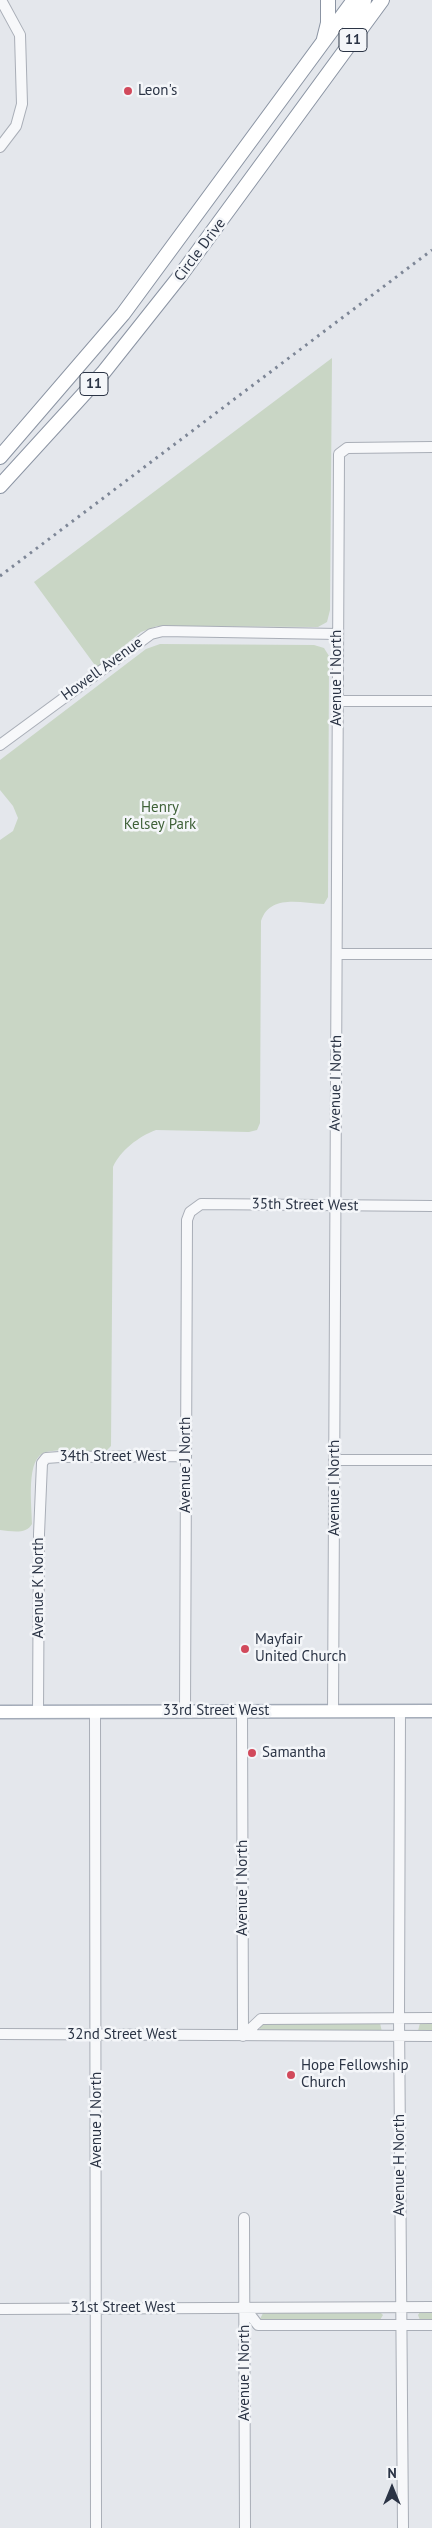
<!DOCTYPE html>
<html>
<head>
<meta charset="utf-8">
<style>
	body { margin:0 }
	#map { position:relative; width:432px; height:2528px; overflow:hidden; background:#e4e7ec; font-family:"PT Sans",sans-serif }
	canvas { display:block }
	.north { position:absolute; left:367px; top:2463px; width:50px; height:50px; -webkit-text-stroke:4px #f4f6f9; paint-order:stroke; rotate:0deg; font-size:14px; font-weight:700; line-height:20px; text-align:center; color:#2b3445 }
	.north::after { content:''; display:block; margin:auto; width:18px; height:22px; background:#2b3445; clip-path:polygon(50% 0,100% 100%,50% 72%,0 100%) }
</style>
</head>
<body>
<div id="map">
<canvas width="432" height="2528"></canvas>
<div class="north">N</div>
</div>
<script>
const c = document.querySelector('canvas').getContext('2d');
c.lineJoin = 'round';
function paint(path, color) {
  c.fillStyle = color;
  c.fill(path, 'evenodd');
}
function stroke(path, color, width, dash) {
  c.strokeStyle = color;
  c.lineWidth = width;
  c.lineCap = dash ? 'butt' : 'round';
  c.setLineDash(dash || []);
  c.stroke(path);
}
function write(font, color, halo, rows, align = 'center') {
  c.font = font + ' "PT Sans",sans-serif';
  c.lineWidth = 5;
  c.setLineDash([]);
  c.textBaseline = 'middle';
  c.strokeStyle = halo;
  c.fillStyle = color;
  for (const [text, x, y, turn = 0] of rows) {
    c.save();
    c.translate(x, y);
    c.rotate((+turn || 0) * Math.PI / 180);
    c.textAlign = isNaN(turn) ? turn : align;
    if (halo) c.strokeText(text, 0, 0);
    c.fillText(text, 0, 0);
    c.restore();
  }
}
paint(new Path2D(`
	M332,358L330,610L327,622L318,627L157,626L141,632L97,668L34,582Z
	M160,644L314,645L324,648L329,656L328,897L324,904C300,903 270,894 261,921L260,1123L257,1130L249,1132L156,1130C139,1136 120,1151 113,1167L111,1446L105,1452C89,1452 61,1448 46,1452C25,1457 32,1506 32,1524C26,1535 11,1531 0,1530V840L13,831L18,818L13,806L0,790V760L146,649Z
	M380,2023L382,2032H260V2024Z
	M420,2023H432V2033L418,2031Z
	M380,2312L383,2315L380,2320L260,2319L263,2313Z
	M420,2312H432V2320H420L418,2315Z`), '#c9d6c5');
const minor = new Path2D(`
	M0,147L16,126L22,104L20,35L1,0
	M337,701H432
	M0,745L151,634L163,631L338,634
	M337,954H432
	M336,1460H432
	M185,1710L187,1220L190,1212L201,1204L432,1206
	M242,1710L243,2036
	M333,1711L339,454L347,448L432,447
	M400,1711L399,2018L403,2528
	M38,1712L39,1534L42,1463L46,1458L60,1457L186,1456
	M95,1712L96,2528
	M0,2034L432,2036
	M243,2036L261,2019L432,2018
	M244,2218L245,2528
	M245,2308L258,2325H432
	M0,2309L432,2307`);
const major = new Path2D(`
	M0,1712L432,1711`);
const highway = new Path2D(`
	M347,34L363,7L364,0
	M324,39L328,23V0
	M0,457L123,314L354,0
	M0,486L103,373L180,276L382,0`);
stroke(minor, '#a9aeb7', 12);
stroke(major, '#a3abb8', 15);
stroke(highway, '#8b94a3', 16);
stroke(minor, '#f7f8fa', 10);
stroke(major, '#fff', 12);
stroke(highway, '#fff', 14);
stroke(new Path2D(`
	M0,576L432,250`), '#7d8696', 3, [2.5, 5]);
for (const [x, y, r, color] of [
	[128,91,5,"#d1495b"],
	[245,1649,5,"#d1495b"],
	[252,1753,5,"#d1495b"],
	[291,2075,5,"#d1495b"]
]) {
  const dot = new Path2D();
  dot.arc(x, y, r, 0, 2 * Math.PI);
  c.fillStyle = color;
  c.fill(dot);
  stroke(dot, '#f4f6f9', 2);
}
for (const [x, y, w] of [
	[353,40,28],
	[94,384,28]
]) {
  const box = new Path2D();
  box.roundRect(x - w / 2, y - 11.5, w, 23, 4);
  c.fillStyle = '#f4f6f9';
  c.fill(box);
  stroke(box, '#2b3445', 1);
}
write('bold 14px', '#2b3445', null, [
	["11",353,40],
	["11",94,384]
]);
write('15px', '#2b3445', '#f4f6f9', [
	["Leon's",138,91],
	["Mayfair",255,1640],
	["United Church",255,1657],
	["Samantha",262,1753],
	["Hope Fellowship",301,2066],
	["Church",301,2083]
], 'left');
write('15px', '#2b3445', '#f4f6f9', [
	["Circle Drive",200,250,-53],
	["Howell Avenue",102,669,-36],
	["Avenue I North",337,678,-90],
	["Avenue I North",336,1083,-89],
	["35th Street West",305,1205,1],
	["34th Street West",113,1457],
	["Avenue J North",186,1465,-90],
	["Avenue I North",335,1488,-90],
	["Avenue K North",39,1588,-90],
	["33rd Street West",216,1711],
	["Avenue I North",243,1888,-90],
	["32nd Street West",122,2035],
	["Avenue J North",97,2120,-90],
	["Avenue H North",400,2165,-90],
	["31st Street West",123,2308],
	["Avenue I North",245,2373,-90]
]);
write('15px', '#3f6138', '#f4f6f9', [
	["Henry",160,808],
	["Kelsey Park",160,825]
]);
</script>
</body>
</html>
